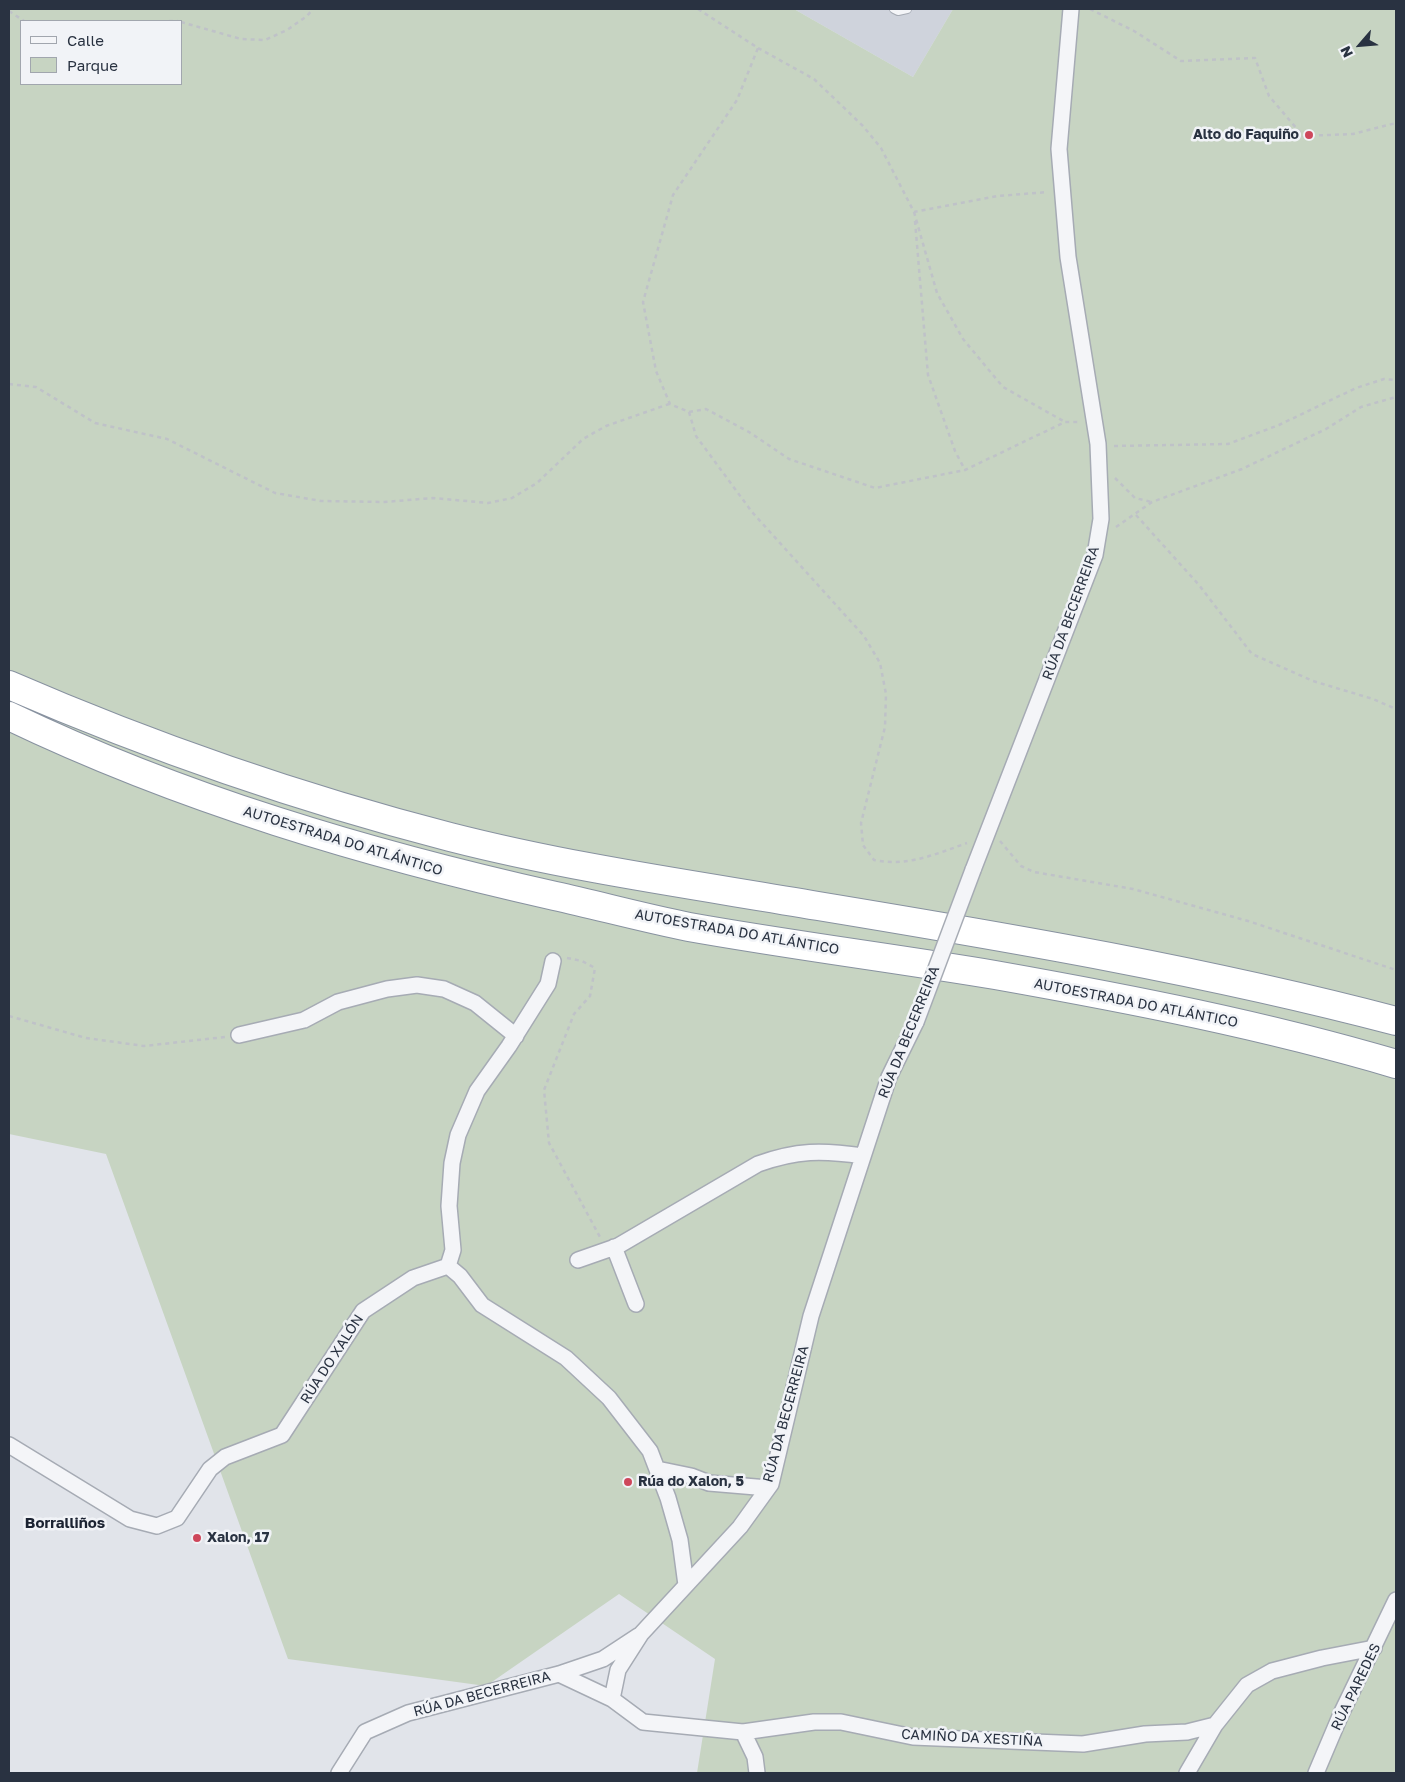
<!DOCTYPE html>
<html>
<head>
<meta charset="utf-8">
<style>
	body { margin:0 }
	#map { position:relative; width:1405px; height:1782px; overflow:hidden; background:#e1e4ea; font-family:"Golos Text",sans-serif }
	canvas { display:block }
	.frame { position:absolute; inset:0; border:10px solid #293241; pointer-events:none }
	.legend { position:absolute; left:20px; top:20px; width:162px; height:65px; box-sizing:border-box; background:#f1f3f7; border:1px solid #a1a6ae; margin:0; padding:6px 9px; list-style:none; font-size:15px; color:#293241 }
	.legend li { display:flex; align-items:center; gap:10px; height:25px }
	.legend b { width:25px; border:1px solid #a1a6ae }
	.north { position:absolute; left:1335px; top:20px; width:50px; height:50px; -webkit-text-stroke:4px #f1f3f7; paint-order:stroke; rotate:243deg; font-size:14px; font-weight:700; line-height:20px; text-align:center; color:#293241 }
	.north::after { content:''; display:block; margin:auto; width:18px; height:22px; background:#293241; clip-path:polygon(50% 0,100% 100%,50% 72%,0 100%) }
</style>
</head>
<body>
<div id="map">
<canvas width="1405" height="1782"></canvas>
<div class="frame"></div>
<ul class="legend">
<li><b style="height:6px;background:#f4f5f8"></b>Calle</li>
<li><b style="height:14px;background:#c7d4c2"></b>Parque</li>
</ul>
<div class="north">N</div>
</div>
<script>
const c = document.querySelector('canvas').getContext('2d');
c.lineJoin = 'round';
function paint(path, color) {
  c.fillStyle = color;
  c.fill(path, 'evenodd');
}
function stroke(path, color, width, dash) {
  c.strokeStyle = color;
  c.lineWidth = width;
  c.lineCap = dash ? 'butt' : 'round';
  c.setLineDash(dash || []);
  c.stroke(path);
}
function write(font, color, halo, rows, align = 'center') {
  c.font = font + ' "Golos Text",sans-serif';
  c.lineWidth = 5;
  c.setLineDash([]);
  c.textBaseline = 'middle';
  c.strokeStyle = halo;
  c.fillStyle = color;
  for (const [text, x, y, turn = 0] of rows) {
    c.save();
    c.translate(x, y);
    c.rotate((+turn || 0) * Math.PI / 180);
    c.textAlign = isNaN(turn) ? turn : align;
    if (halo) c.strokeText(text, 0, 0);
    c.fillText(text, 0, 0);
    c.restore();
  }
}
paint(new Path2D(`
	M794,9H953L913,77Z`), '#cfd3dc');
paint(new Path2D(`
	M9,9H794L913,77L953,9H1396V1773H697L715,1659L619,1594L486,1686L288,1659L106,1154L9,1134ZM21,21H181V84H21Z`), '#c7d4c2');
const lane = new Path2D(`
	M894,9L898,11L907,9`);
const street = new Path2D(`
	M973,870L1095,555L1101,519L1098,444L1068,257L1059,149L1071,9
	M239,1035L304,1020L338,1002L387,989L417,985L444,989L475,1003L516,1036
	M614,1247L636,1304
	M578,1260L618,1246L758,1164C797,1150 822,1150 863,1156
	M448,1266L453,1250L449,1206L452,1163L458,1135L477,1091L509,1046L548,984L553,961
	M9,1445L130,1519L157,1526L177,1518L210,1469L225,1457L282,1435L363,1311L413,1278L448,1266L460,1276L482,1305L566,1358L609,1398L650,1451L668,1498L680,1540L686,1585
	M657,1469L691,1476L709,1483L768,1488
	M559,1674L612,1699L643,1722L743,1732L814,1722H841L913,1737L1083,1744L1145,1734L1187,1732L1215,1725L1247,1685L1272,1671L1322,1658L1374,1648
	M612,1699L618,1670L641,1634L740,1527L771,1484L811,1316L889,1077L916,1022
	M743,1732L755,1757L757,1773
	M339,1773L365,1732L408,1713L559,1674L603,1659L638,1636
	M1187,1773L1215,1725
	M1316,1773L1341,1714L1396,1600`);
const highway = new Path2D(`
	M9,685C152,747 299,798 450,837C571,868 695,885 818,906C1012,938 1206,971 1396,1021
	M9,716C182,799 368,854 555,896C600,906 644,918 689,927C790,945 893,958 995,975C1130,999 1264,1025 1396,1064`);
stroke(lane, '#a6abb4', 10);
stroke(street, '#a6abb4', 18);
stroke(highway, '#8892a0', 30);
stroke(new Path2D(`
	M698,9L758,48L737,100L673,195L643,302L656,371L670,404L689,412L706,409L749,432L789,459L875,488L965,470L1065,422H1080
	M1090,9L1134,31L1181,61L1255,58L1269,96L1303,136L1353,134L1396,123
	M9,11L24,21
	M169,21H178
	M181,22L241,39L265,40L287,30L307,16L313,9
	M758,48L814,79L863,126L881,148L914,212L998,196L1048,192
	M914,212L937,293L963,339L1003,387L1065,422
	M915,221L928,375L955,451L965,470
	M9,384L36,387L95,423L167,439L275,493L321,501L384,502L433,498L488,503L512,498L537,483L583,439L606,426L669,404
	M689,412L696,436L752,512L864,636L880,663L886,694L885,727L861,823L863,845L874,860C907,867 936,854 967,843
	M1114,446L1228,444L1279,425L1356,388L1384,379L1396,380
	M1115,478L1135,498L1152,502
	M1136,515L1199,585L1252,654L1313,681L1373,699L1396,709
	M1116,527L1152,502L1242,469L1326,429L1361,407L1396,397
	M1000,841L1021,866L1034,872L1133,889L1248,921L1396,970
	M567,958L582,961L595,968L590,996L574,1014L544,1090L549,1143L600,1237
	M9,1016L86,1038L144,1046L225,1037`), '#bfc2c8', 2.5, [4, 4]);
stroke(lane, '#f4f5f8', 8);
stroke(street, '#f4f5f8', 15);
stroke(highway, '#fff', 28);
const streetBridge = new Path2D(`
	M916,1022L973,870`);
stroke(streetBridge, '#a6abb4', 18, []);
stroke(streetBridge, '#f4f5f8', 15);
for (const [x, y, r, color] of [
	[1309,135,5,"#ce475b"],
	[628,1482,5,"#ce475b"],
	[197,1538,5,"#ce475b"]
]) {
  const dot = new Path2D();
  dot.arc(x, y, r, 0, 2 * Math.PI);
  c.fillStyle = color;
  c.fill(dot);
  stroke(dot, '#f1f3f7', 2);
}
write('bold 14px', '#293241', '#f1f3f7', [
	["Alto do Faquiño",1299,135,"right"],
	["Rúa do Xalon, 5",638,1482],
	["Xalon, 17",207,1538]
], 'left');
write('14px', '#293241', '#f1f3f7', [
	["RÚA DA BECERREIRA",1071,613,-70],
	["AUTOESTRADA DO ATLÁNTICO",343,841,17],
	["AUTOESTRADA DO ATLÁNTICO",737,932,10],
	["AUTOESTRADA DO ATLÁNTICO",1136,1003,11],
	["RÚA DA BECERREIRA",909,1032,-68],
	["RÚA DO XALÓN",332,1359,-57],
	["RÚA DA BECERREIRA",786,1414,-75],
	["RÚA PAREDES",1356,1687,-64],
	["RÚA DA BECERREIRA",482,1694,-15],
	["CAMIÑO DA XESTIÑA",972,1738,3]
]);
write('bold 15px', '#1c2332', '#f1f3f7', [
	["Borralliños",65,1523]
]);
</script>
</body>
</html>
